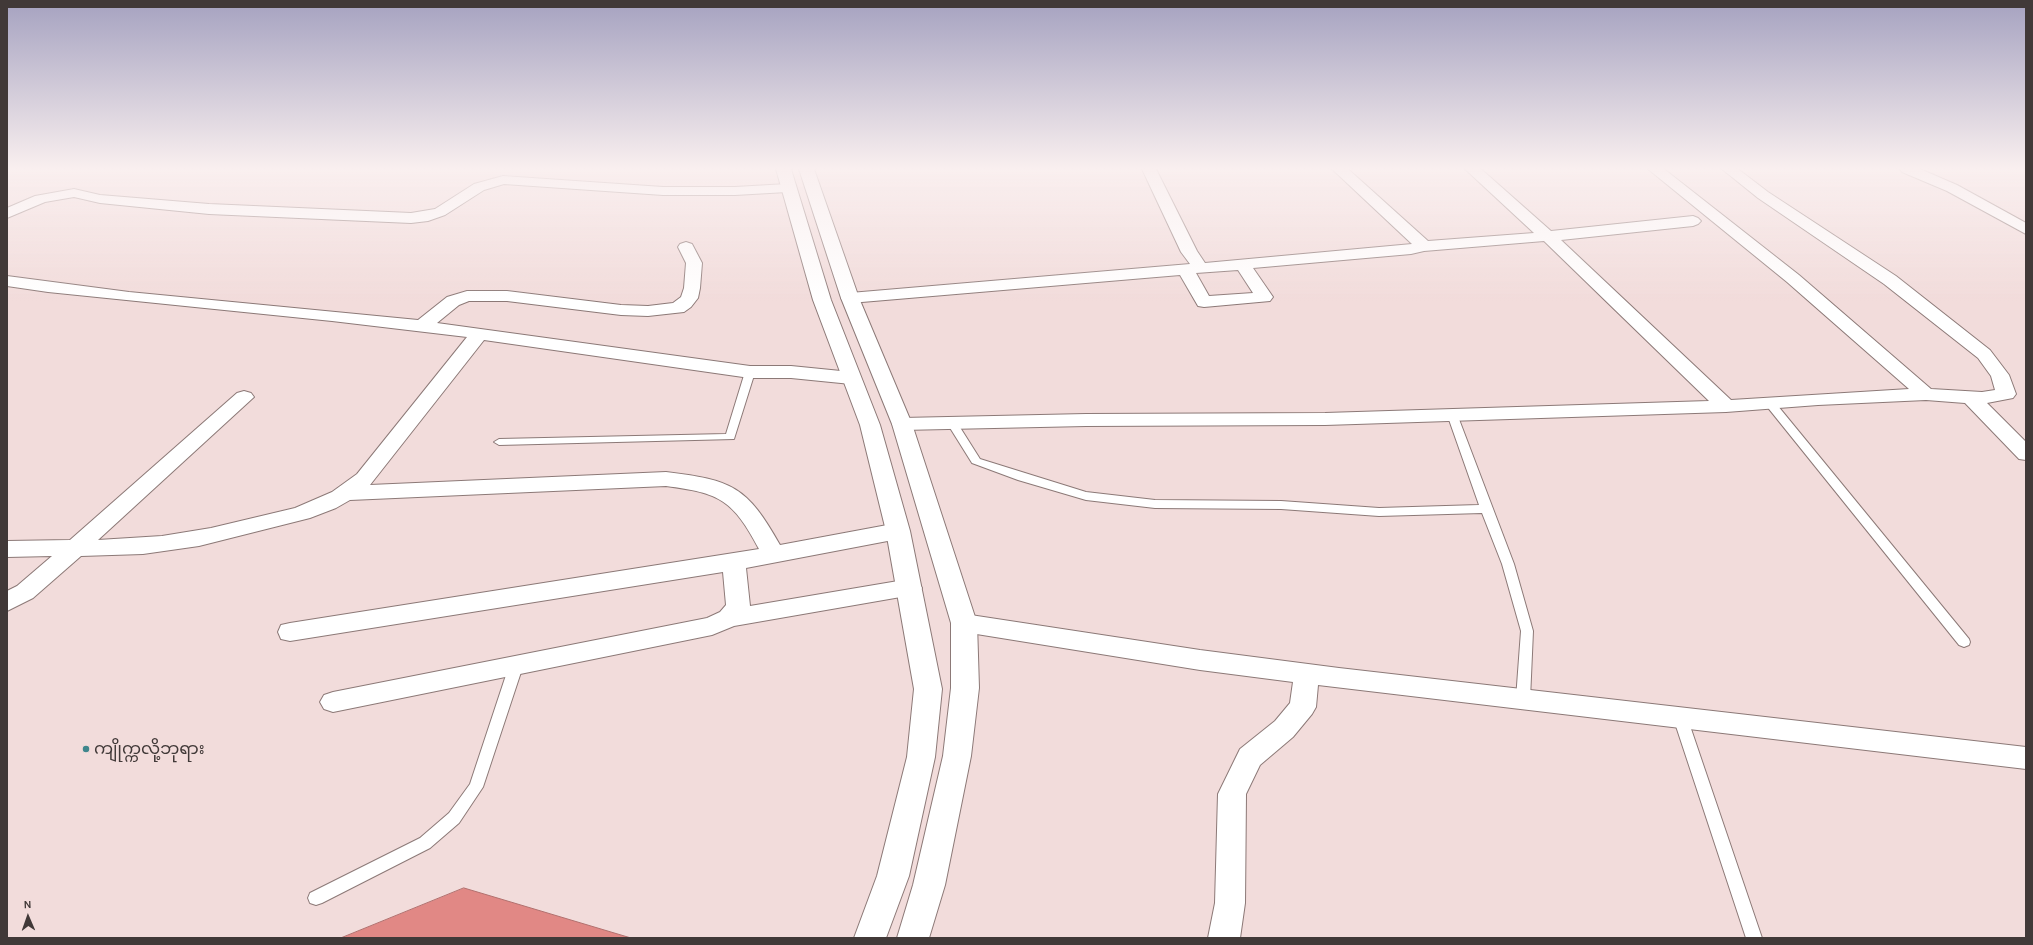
<!DOCTYPE html>
<html>
<head>
<meta charset="utf-8">
<style>
	body { margin:0 }
	#map { position:relative; width:2033px; height:945px; overflow:hidden; background:#f2dcdb; font-family:Karla,sans-serif }
	canvas { display:block }
	.frame { position:absolute; inset:0; border:8px solid #413938; pointer-events:none }
	.north { position:absolute; left:8px; top:897px; width:40px; height:40px; -webkit-text-stroke:3px #f2dcdb; paint-order:stroke; rotate:358deg; font-size:11px; font-weight:700; line-height:16px; text-align:center; color:#413938 }
	.north::after { content:''; display:block; margin:auto; width:14px; height:18px; background:#413938; clip-path:polygon(50% 0,100% 100%,50% 72%,0 100%) }
</style>
</head>
<body>
<div id="map">
<canvas width="2033" height="945"></canvas>
<div class="frame"></div>
<div class="north">N</div>
</div>
<script>
const c = document.querySelector('canvas').getContext('2d');
c.lineJoin = 'round';
function paint(path, color) {
  c.fillStyle = color;
  c.fill(path, 'evenodd');
}
function stroke(path, color, width, dash) {
  c.strokeStyle = color;
  c.lineWidth = width;
  c.lineCap = dash ? 'butt' : 'round';
  c.setLineDash(dash || []);
  c.stroke(path);
}
function write(font, color, halo, rows, align = 'center') {
  c.font = font + ' Karla,"Noto Sans Myanmar",sans-serif';
  c.lineWidth = 4;
  c.setLineDash([]);
  c.textBaseline = 'middle';
  c.strokeStyle = halo;
  c.fillStyle = color;
  for (const [text, x, y, turn = 0] of rows) {
    c.save();
    c.translate(x, y);
    c.rotate((+turn || 0) * Math.PI / 180);
    c.textAlign = isNaN(turn) ? turn : align;
    if (halo) c.strokeText(text, 0, 0);
    c.fillText(text, 0, 0);
    c.restore();
  }
}
const water = new Path2D(`
	M464,888L631,938H341Z`);
paint(water, '#e18885');
stroke(water, '#b1706e', 1);
const lane = new Path2D(`
	M750,369L755,372L734,439L499,445L494,442L499,439L726,434L745,372Z
	M1769,399L1773,400L1969,639L1970,642L1969,645L1964,647L1959,645L1765,404L1764,402L1765,400Z
	M1452,411L1457,414L1514,564L1533,631L1530,699L1528,703L1523,704L1518,703L1516,699L1521,631L1502,564L1482,513L1379,516L1281,509L1155,508L1086,500L1018,480L972,463L947,423L948,421H956L980,459L1086,492L1155,500L1281,501L1379,508L1479,505L1447,414Z
	M516,661L521,662L523,666L483,787L459,823L430,848L322,903L316,905L310,903L308,898L310,893L420,838L449,813L470,784L509,666L511,662Z
	M1680,711L1685,713L1687,717L1762,938H1746L1673,717L1675,713Z`);
const street = new Path2D(`
	M1142,169H1156L1197,251L1205,263L1412,244L1332,169H1348L1428,241L1534,233L1465,169H1481L1551,231L1693,216L1698,218L1701,221L1698,224L1693,226L1561,240L1731,400L1909,389L1787,282L1648,169H1664L1799,275L1931,389L1982,392L1995,390L1991,376L1978,358L1884,284L1758,198L1722,169H1738L1768,192L1896,276L1990,350L2009,375L2016,394L2013,398L1987,403L2026,442V460L2019,459L1965,403L1926,400L1818,405L1726,412L1325,425L1086,426L902,430L895,428L892,424L895,420L902,418L1086,414L1325,413L1709,401L1544,241L1424,251L1411,254L1253,268L1273,297L1270,301L1204,307L1198,306L1180,275L850,303L844,302L841,298L844,294L850,293L1190,264L1181,252ZM1238,270L1253,293L1209,296L1196,273Z
	M1900,169H1920L1957,185L2026,223V234L1947,191L1902,172Z
	M503,176L663,187H735L787,184L792,185L794,188L792,191L787,192L735,195H663L504,184L484,190L445,215L428,221L411,223L209,214L100,203L74,197L45,202L7,218V208L35,196L74,189L100,195L209,204L411,213L435,209L474,184Z
	M686,242L692,244L702,263L700,288L698,298L691,307L684,312L648,316L621,315L507,301H469L459,305L437,323L750,366H791L851,372L858,374L860,378L858,382L851,384L791,378H750L484,340L370,485L666,472C732,480 747,486 780,545L898,523L906,526L909,531L906,536L898,539L746,568L750,606L910,579L918,582L922,588L918,594L734,626L712,635L333,712L324,709L320,702L324,695L333,692L707,618L720,612L726,605L723,572L290,641L281,639L278,632L281,625L290,623L759,549C733,500 720,493 666,486L350,500L336,508L310,518L199,546L143,554L81,556L33,598L7,611V591L17,586L52,556L7,557V541L70,540L237,393L244,391L251,393L254,397L98,540L162,536L211,528L295,508L332,492L357,474L467,337L332,321L48,292L7,286V276L129,292L418,320L447,297L467,291H507L621,305L648,306L673,303L681,297L684,288L686,263L678,247L680,244Z
	M964,614L1200,650L1339,668L2026,747V769L1318,685L1316,707L1312,714L1293,737L1260,765L1246,794L1245,903L1240,938H1208L1215,903L1218,794L1240,749L1275,721L1290,703L1293,682L1200,670L964,632L955,629L952,623L955,617Z`);
const highway = new Path2D(`
	M776,169H791L831,300L880,425L910,531L942,689L935,757L909,876L886,938H854L877,876L907,757L914,689L886,531L860,425L813,300Z
	M799,169H814L859,298L912,424L977,623L979,688L971,756L945,885L929,938H897L913,885L943,756L951,688V623L892,424L841,298Z`);
stroke(lane, '#8c7977', 2);
stroke(street, '#8c7977', 2);
stroke(highway, '#8c7977', 2);
paint(lane, '#fff');
paint(street, '#fff');
paint(highway, '#fff');
const sky = c.createLinearGradient(0, 0, 0, 301);
sky.addColorStop(0, '#a5a2c0');
sky.addColorStop(0.56, '#f9efef');
sky.addColorStop(1, '#f9efef00');
c.fillStyle = sky;
c.fillRect(0, 0, 2033, 301);
for (const [x, y, r, color] of [
	[86,749,4,"#3f868c"]
]) {
  const dot = new Path2D();
  dot.arc(x, y, r, 0, 2 * Math.PI);
  c.fillStyle = color;
  c.fill(dot);
  stroke(dot, '#f2dcdb', 1.5);
}
write('17px', '#413938', '#f2dcdb', [
	["ကျိုက္ကလို့ဘုရား",94,749]
], 'left');
</script>
</body>
</html>
